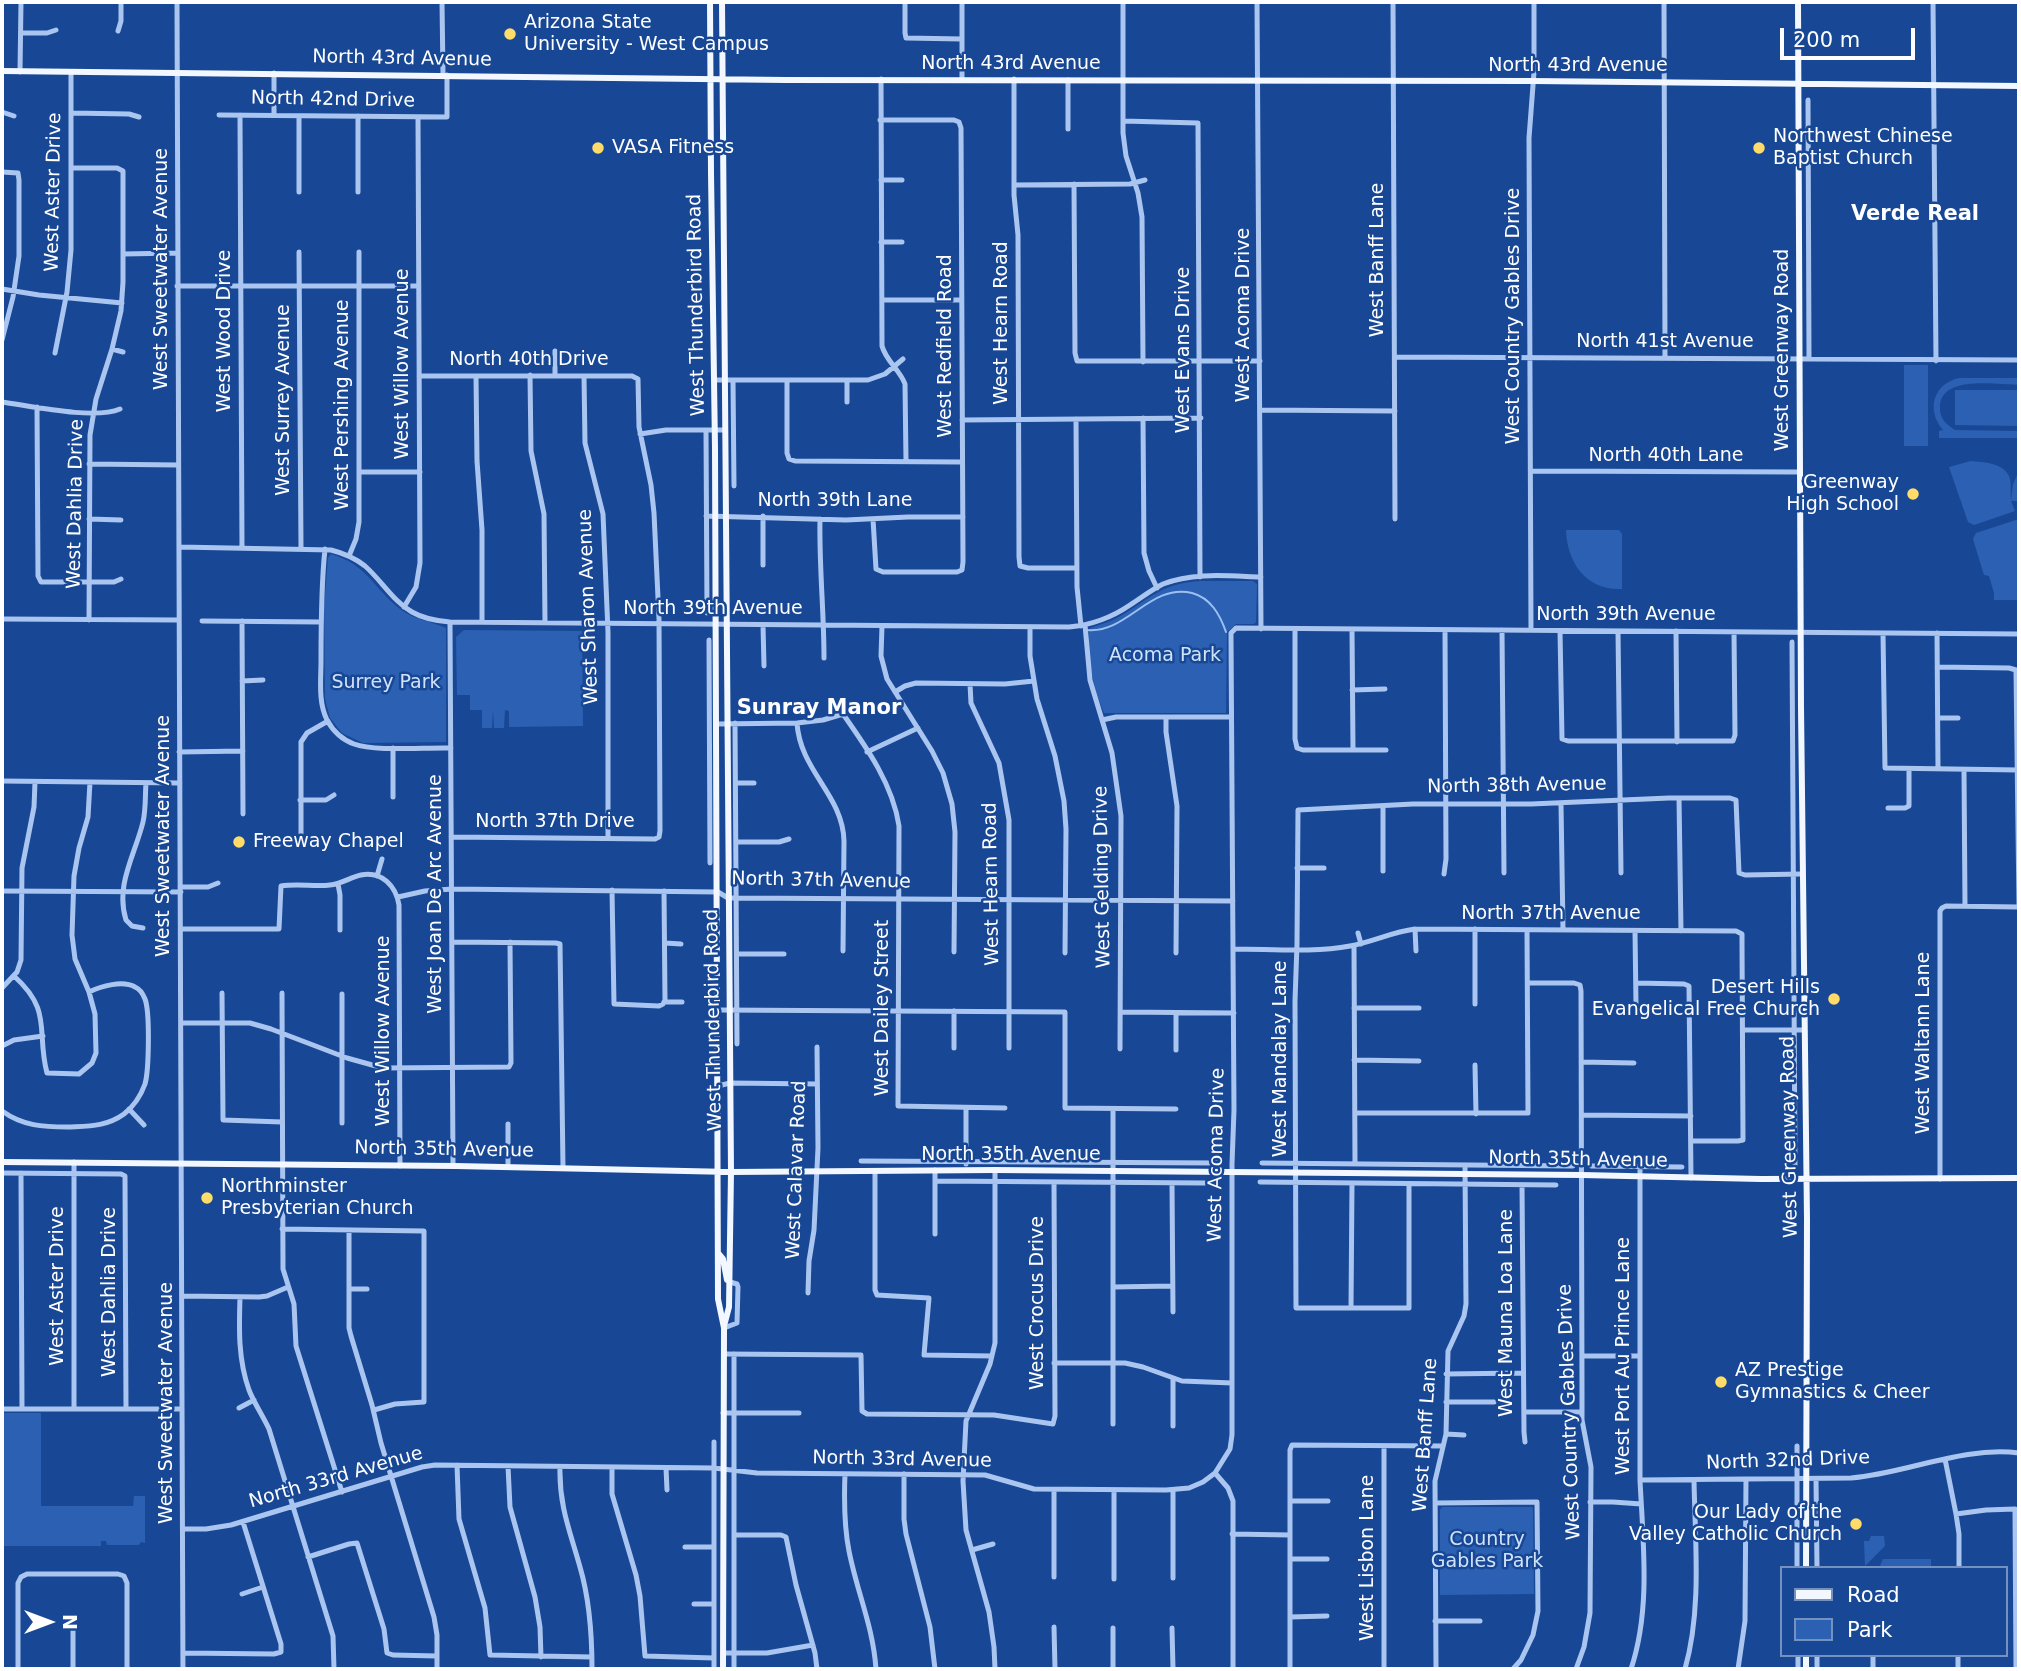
<!DOCTYPE html>
<html>
<head>
<meta charset="utf-8">
<style>
	body { margin:0 }
	#map { position:relative; width:2021px; height:1671px; overflow:hidden; background:#184895; font-family:"DejaVu Sans",sans-serif }
	canvas { display:block }
	.frame { position:absolute; inset:0; border:4px solid #fff; pointer-events:none }
	.legend { position:absolute; left:1780px; top:1566px; width:228px; height:91px; box-sizing:border-box; background:#184895; border:2px solid #7491bf; margin:0; padding:9px 12px; list-style:none; font-size:21px; color:#fff }
	.legend li { display:flex; align-items:center; gap:14px; height:35px }
	.legend b { width:35px; border:2px solid #7491bf }
	.north { position:absolute; left:14px; top:1587px; width:70px; height:70px; -webkit-text-stroke:5px #184895; paint-order:stroke; rotate:90deg; font-size:19px; font-weight:700; line-height:28px; text-align:center; color:#fff }
	.north::after { content:''; display:block; margin:auto; width:24px; height:32px; background:#fff; clip-path:polygon(50% 0,100% 100%,50% 72%,0 100%) }
	.scale { position:absolute; left:1780px; top:28px; width:135px; height:32px; box-sizing:border-box; border:4px solid #fff; border-top:0; padding-left:9px; font-size:21px; line-height:24px; white-space:nowrap; color:#fff; -webkit-text-stroke:5px #184895; paint-order:stroke }
</style>
</head>
<body>
<div id="map">
<canvas width="2021" height="1671"></canvas>
<div class="frame"></div>
<ul class="legend">
<li><b style="height:9px;background:#f3f7ff"></b>Road</li>
<li><b style="height:19px;background:#2c60b3"></b>Park</li>
</ul>
<div class="north">N</div>
<div class="scale">200 m</div>
</div>
<script>
const c = document.querySelector('canvas').getContext('2d');
c.lineJoin = 'round';
function paint(path, color) {
  c.fillStyle = color;
  c.fill(path, 'evenodd');
}
function stroke(path, color, width, dash) {
  c.strokeStyle = color;
  c.lineWidth = width;
  c.lineCap = dash ? 'butt' : 'round';
  c.setLineDash(dash || []);
  c.stroke(path);
}
function write(font, color, halo, rows, align = 'center') {
  c.font = font + ' "DejaVu Sans",sans-serif';
  c.lineWidth = 5;
  c.setLineDash([]);
  c.textBaseline = 'middle';
  c.strokeStyle = halo;
  c.fillStyle = color;
  for (const [text, x, y, turn = 0] of rows) {
    c.save();
    c.translate(x, y);
    c.rotate((+turn || 0) * Math.PI / 180);
    c.textAlign = isNaN(turn) ? turn : align;
    if (halo) c.strokeText(text, 0, 0);
    c.fillText(text, 0, 0);
    c.restore();
  }
}
paint(new Path2D(`
	M1904,365H1928V446H1904Z
	M1959,378H2019V385C1998,385 1938,374 1940,409C1940,419 1947,425 1955,430L2019,431V438H1939V431L1943,430C1926,410 1933,384 1959,378Z
	M1955,390H2019V426L1955,425Z
	M1971,461C1983,462 2003,463 2009,476C2012,482 2010,493 2011,500L2013,484L2019,471V501H2011L2015,511L1974,525L1968,522L1949,467Z
	M2019,519V600H1994V593L1989,576L1984,575L1973,539L1976,533Z
	M1566,530H1619L1622,534V589C1586,591 1567,562 1566,530Z
	M331,554C368,565 373,588 400,609C415,620 431,621 446,628V742L363,743L342,733L330,718L325,699L324,606L328,558Z
	M1200,581H1253L1257,584L1256,622L1254,624H1236L1227,632L1226,713H1104C1093,688 1087,657 1089,629C1097,625 1107,623 1115,619C1149,601 1157,584 1200,581Z
	M464,630L582,631L583,726L509,727V711L505,710L504,728H494L493,710L492,728H482V710H470V695H457L456,637Z
	M2,1413H41V1506H133L134,1496H145V1543L141,1542L139,1545H107L106,1541H101V1546H2Z
	M1442,1507H1532L1533,1510L1534,1594L1440,1595V1510Z
	M1871,1536H1884L1885,1546L1865,1566L1864,1541H1869Z
	M1883,1559H1931V1568H1879Z`), '#2c60b3');
stroke(new Path2D(`
	M1087,630C1127,634 1150,583 1192,593C1211,598 1220,615 1226,632`), '#9dc0f3', 2);
stroke(new Path2D(`
	M177,2L183,1669
	M442,2L443,75
	M905,2V33L906,38L962,39
	M962,2V80
	M1123,2V133L1126,156L1138,193L1142,217L1143,362
	M1257,2L1261,629
	M1393,2L1395,519
	M1664,2L1665,358
	M1933,2L1936,361
	M118,31L121,21V2
	M21,33H47L56,30
	M20,72L21,2
	M881,79L882,346C886,361 900,370 905,384L906,461
	M1014,79V195L1018,235L1019,557L1020,566L1028,568H1076
	M1808,100L1809,359
	M2,112L14,116
	M71,113L129,114L139,117
	M219,115L447,117V75
	M240,115L242,548
	M274,115V73
	M299,116V192
	M1123,121L1198,123L1200,577
	M1068,129V80
	M71,168H117L123,171V282L121,311L112,349L96,399L90,435L89,620
	M2,172L18,173L19,180V256L13,297L2,340
	M881,180H902
	M1074,184L1075,353L1077,361H1260
	M1014,185L1130,184L1145,180
	M358,192V116
	M881,242H902
	M299,252L301,548
	M123,254L177,253
	M177,286H418
	M2,289L39,295L122,303
	M882,300H961
	M112,349L123,352
	M555,351V376
	M55,353L67,292L71,250V72
	M1395,357L2019,360
	M530,375L531,451L544,514L545,623
	M419,376H632L638,379L639,427L651,485L654,513L659,619L660,831L659,837L655,839L451,837
	M476,376L477,461L482,530V622
	M584,376L585,443L603,514L608,632V838
	M715,380H868L885,374L903,359
	M733,380L734,486
	M787,380V453L789,459L795,461L962,462
	M2,402C31,406 94,420 120,409
	M847,402V381
	M37,407L38,576L41,582H114L121,579
	M1260,410L1395,411
	M1143,418L1144,553L1149,571L1157,588
	M1076,419L1077,587L1081,626
	M962,420L1201,418
	M706,430L707,613
	M640,434L666,430H725
	M89,464L178,465
	M1531,471L1800,472
	M360,472H420
	M706,516L846,520L908,517H963
	M89,519L121,520
	M820,519C819,566 824,611 824,658
	M873,519L876,569L883,572H957L962,570L963,562L961,128L959,122L954,120H880
	M179,547L331,550C343,553 355,558 365,566C382,581 393,601 412,612C424,619 437,621 450,622L1069,627C1092,625 1111,618 1130,605C1141,598 1151,590 1163,584C1193,572 1229,576 1261,577
	M325,549C321,586 321,623 321,661C321,680 318,702 327,720C333,731 343,740 354,744C375,752 426,747 451,748
	M349,556L356,539L359,522V252
	M763,565V516
	M404,607L416,587L420,563L418,117
	M2,619L179,620
	M202,621L321,622
	M242,621L243,814
	M450,622L453,1166
	M763,625L764,666
	M1085,625L1090,680L1112,753L1121,816L1120,1049
	M882,626L881,656L887,679L932,751L943,773L952,804L955,832L954,952
	M1030,627V656L1037,699L1055,756L1064,801L1066,829L1065,953
	M1295,629V739L1297,748L1303,750H1386
	M1352,629L1353,750
	M1502,630L1504,873
	M1531,630L1529,138L1534,72V2
	M1560,631L1562,739L1568,741H1733L1735,735L1734,632
	M1618,631L1621,873
	M1676,631L1677,742
	M1883,633L1885,768L2019,770
	M1937,633L1938,769
	M709,640L710,863
	M1792,642L1795,1165
	M1937,667L2009,668L2016,670L2019,907
	M242,681L263,680
	M970,684L971,703L999,763L1009,820V1048
	M1352,690L1385,689
	M895,692L905,686L916,683L1005,684L1034,681
	M1166,717V732L1177,806L1176,953
	M1938,718H1958
	M1102,720L1116,717H1231
	M735,723L737,1044
	M797,723C800,771 843,795 844,841L843,951
	M717,724L797,723L823,720L843,714C867,748 893,785 899,826L898,1106L1005,1108
	M393,748V797
	M179,752L243,751
	M867,752L918,728
	M1964,770L1965,906
	M2,781L180,783
	M736,783H754
	M1679,798L1681,931
	M300,800H326L334,795
	M1561,804L1563,930
	M1383,807V871
	M1888,808H1905L1909,806V769
	M736,842H779L789,839
	M304,843L301,834V742L307,733L328,721
	M1297,868H1324
	M1444,874L1446,859L1445,630
	M377,876L382,859
	M338,884L340,895V930
	M180,887H208L218,883
	M612,890L614,1004L659,1006L663,1004L665,1000L664,891
	M2,891L181,892
	M398,897L425,891L452,889L718,892L728,898H737L1233,901
	M143,928L132,926L126,920C115,885 135,855 143,822C146,809 145,796 146,783
	M181,929H279L281,886C298,883 314,887 330,885C341,884 351,877 361,875C382,871 396,886 399,905L400,1166
	M1415,929L1416,951
	M1475,929V1004
	M1635,931L1636,1005
	M1358,933L1361,944
	M452,942L556,943L560,944L563,1168
	M665,943L681,944
	M1354,946L1355,1164
	M1233,949C1271,949 1314,953 1350,946C1372,942 1392,932 1415,929L1736,931L1742,934V943L1743,1140L1738,1141H1691
	M737,954H784
	M14,976C53,1011 36,1031 47,1073L79,1074L92,1063L96,1053L95,1014L89,992L75,959L72,935L74,876L79,848L88,817L90,782
	M1528,983H1574L1580,985L1581,991L1582,1390V1420L1591,1467L1590,1613L1584,1647L1576,1669
	M1636,983L1684,984L1689,986L1691,1178
	M2,988L17,972L21,960L22,868L34,807L35,782
	M222,993L223,1120L282,1122
	M282,993L283,1269L294,1304L296,1346L342,1492
	M342,994V1123
	M664,1002H682
	M1354,1008H1419
	M718,1010L1065,1012V1108L1176,1109
	M1121,1012L1234,1013
	M181,1023H250L271,1029L347,1058L383,1068L509,1067L511,1063L510,942
	M1743,1030H1804
	M2,1046L14,1040L43,1036
	M954,1048V1011
	M1176,1050V1013
	M1354,1060L1419,1061
	M1581,1062L1634,1063
	M1475,1065L1476,1114
	M718,1086L730,1083L817,1084
	M129,1109L144,1125
	M2,1111C23,1126 43,1127 68,1127C88,1126 106,1127 124,1114C133,1107 141,1095 145,1084C149,1070 150,1012 145,999C143,994 140,989 135,987C123,980 101,986 89,992
	M1355,1113H1528L1527,930
	M1582,1115L1691,1116
	M508,1124V1167
	M861,1161L1217,1163
	M1262,1163L1573,1166
	M966,1164V1108
	M1591,1166L1682,1167
	M935,1170V1234
	M875,1171V1290L877,1295L929,1298L924,1355L992,1356
	M2,1173L121,1174L125,1176L126,1409
	M21,1173L22,1409
	M1940,1179V911L1942,908L1946,906L2019,907
	M935,1181L1205,1183
	M1260,1182L1556,1185
	M1172,1183L1173,1312
	M1409,1184V1308H1296L1295,1001L1297,944L1298,810L1413,804H1531L1669,798H1730L1736,800L1739,873L1745,875L1802,874
	M1522,1185L1524,1432L1525,1442
	M282,1229L424,1231V1402L395,1404L374,1410
	M349,1230V1328L351,1336L372,1405L381,1443L434,1617L437,1635V1669
	M1113,1287L1172,1286
	M349,1289H367
	M808,1293L809,1261L814,1230L818,1148L817,1047
	M182,1296L259,1297L267,1296L288,1287
	M240,1297C239,1329 238,1359 249,1390C254,1403 263,1416 269,1429L333,1636L334,1669
	M1351,1308L1352,1183
	M724,1328L737,1323L738,1287L737,1284L730,1282
	M724,1354L861,1355L862,1411L867,1414L994,1415L1053,1424L1055,1416L1054,1182
	M1582,1356H1639
	M1054,1363H1125L1143,1367L1182,1381L1232,1383
	M1446,1374L1523,1373
	M1173,1379V1426
	M1446,1402H1494
	M239,1408L254,1400
	M2,1409H182
	M74,1409V1162
	M1524,1412H1582
	M723,1413H799
	M1113,1424V1109
	M1446,1434L1464,1435
	M714,1442V1669
	M1384,1446V1669
	M1945,1459L1956,1514L1959,1534V1568
	M457,1465L459,1519L485,1608L490,1655L592,1657
	M508,1466L510,1507L535,1597L540,1627L541,1657
	M560,1467C559,1506 570,1531 580,1567C590,1601 592,1634 592,1669
	M612,1467V1494L636,1575L640,1596L645,1656L714,1658
	M666,1468L667,1490
	M845,1474C844,1499 844,1526 849,1551C857,1592 873,1626 876,1669
	M904,1474V1519L906,1534L930,1627L935,1669
	M1816,1479L1817,1568
	M1640,1480L1851,1478C1908,1473 1962,1446 2019,1453
	M1054,1490V1577
	M1114,1490V1579
	M1173,1490V1578
	M1290,1501H1328
	M1590,1502H1613L1641,1504
	M1435,1503L1537,1502L1538,1611L1533,1635L1521,1660L1513,1669
	M1956,1514L1986,1510L2015,1509L2016,1669
	M183,1529H206L231,1525L422,1467L435,1465L714,1468L757,1473L985,1475L1034,1489L1166,1490L1189,1488L1203,1482L1215,1473
	M1232,1534L1290,1535
	M734,1535H781L786,1537L796,1585L815,1653L817,1669
	M685,1547H714
	M972,1550L993,1544
	M308,1557L349,1544L357,1543L384,1629L387,1653L393,1655L437,1656
	M1290,1559H1327
	M1797,1568V1446
	M242,1594L263,1587
	M694,1604H714
	M1290,1617L1327,1616
	M1435,1621H1480
	M1054,1627L1055,1669
	M1113,1628V1669
	M1172,1628L1173,1669
	M183,1653L274,1654L281,1652V1644L243,1522
	M723,1653H767L813,1645
	M1798,1655V1669
	M1817,1655V1669
	M1873,1655V1669
	M1958,1655V1669
	M18,1669V1583L21,1577L27,1574H118L124,1576L127,1583V1669
	M73,1669V1629
	M734,1669V1354
	M995,1669L994,1647L989,1612L966,1530L963,1481L966,1421L990,1364L995,1343V1170
	M1233,1669V1501L1228,1488L1215,1473L1230,1449L1232,1435V1164L1234,1110L1231,637V633L1236,628L2019,634
	M1290,1669V1450L1292,1445L1443,1446
	M1436,1669L1435,1481L1446,1434L1448,1351L1464,1316L1466,1304L1465,1165
	M1631,1669C1651,1609 1643,1543 1640,1480V1167
	M1685,1669C1702,1609 1695,1542 1694,1480
	M1738,1669L1745,1621L1746,1479`), '#aac6f0', 5);
stroke(new Path2D(`
	M710,2L711,173L715,448L718,1299L724,1328L723,1669
	M722,2L731,1172L729,1307L724,1326
	M1798,2L1801,707L1807,1219L1806,1568
	M2,71L786,80L1533,81L2019,86
	M2,1162L456,1166L731,1172L995,1170L1582,1175L1761,1179L2019,1178
	M718,1253L723,1259L727,1280
	M1806,1669V1655`), '#f3f7ff', 6);
for (const [x, y, r, color] of [
	[510,34,7,"#ffdc69"],
	[598,148,7,"#ffdc69"],
	[1759,148,7,"#ffdc69"],
	[1913,494,7,"#ffdc69"],
	[239,842,7,"#ffdc69"],
	[1834,999,7,"#ffdc69"],
	[207,1198,7,"#ffdc69"],
	[1721,1382,7,"#ffdc69"],
	[1856,1524,7,"#ffdc69"]
]) {
  const dot = new Path2D();
  dot.arc(x, y, r, 0, 2 * Math.PI);
  c.fillStyle = color;
  c.fill(dot);
  stroke(dot, '#184895', 2.5);
}
write('19px', '#fff', '#184895', [
	["Arizona State",524,23],
	["University - West Campus",524,45],
	["Northwest Chinese",1773,137],
	["Baptist Church",1773,159],
	["VASA Fitness",612,148],
	["Greenway",1899,483,"right"],
	["High School",1899,505,"right"],
	["Freeway Chapel",253,842],
	["Desert Hills",1820,988,"right"],
	["Evangelical Free Church",1820,1010,"right"],
	["Northminster",221,1187],
	["Presbyterian Church",221,1209],
	["AZ Prestige",1735,1371],
	["Gymnastics & Cheer",1735,1393],
	["Our Lady of the",1842,1513,"right"],
	["Valley Catholic Church",1842,1535,"right"]
], 'left');
write('19px', '#fff', '#184895', [
	["North 43rd Avenue",402,59,1],
	["North 43rd Avenue",1011,64],
	["North 43rd Avenue",1578,66],
	["North 42nd Drive",333,100,1],
	["West Aster Drive",54,192,-89],
	["West Banff Lane",1378,260,-90],
	["West Sweetwater Avenue",162,269,-90],
	["West Thunderbird Road",697,305,-91],
	["West Acoma Drive",1244,315,-90],
	["West Country Gables Drive",1514,316,-90],
	["West Hearn Road",1002,323,-90],
	["West Wood Drive",225,331,-90],
	["North 41st Avenue",1665,342],
	["West Redfield Road",946,346,-90],
	["West Evans Drive",1184,350,-90],
	["West Greenway Road",1783,350,-90],
	["North 40th Drive",529,360],
	["West Willow Avenue",403,364,-90],
	["West Surrey Avenue",284,400,-90],
	["West Pershing Avenue",343,405,-90],
	["North 40th Lane",1666,456],
	["North 39th Lane",835,501],
	["West Dahlia Drive",76,504,-89],
	["West Sharon Avenue",589,607,-92],
	["North 39th Avenue",713,609],
	["North 39th Avenue",1626,615],
	["North 38th Avenue",1517,786,-1],
	["North 37th Drive",555,822],
	["West Sweetwater Avenue",164,836,-90],
	["West Gelding Drive",1103,877,-91],
	["North 37th Avenue",821,881,1],
	["West Hearn Road",992,884,-91],
	["West Joan De Arc Avenue",436,894,-90],
	["North 37th Avenue",1551,914],
	["West Dailey Street",883,1008,-90],
	["West Thunderbird Road",714,1020,-91],
	["West Willow Avenue",384,1031,-90],
	["West Waltann Lane",1924,1043,-90],
	["West Mandalay Lane",1281,1059,-90],
	["West Greenway Road",1790,1137,-91],
	["North 35th Avenue",444,1150,1],
	["North 35th Avenue",1011,1155],
	["West Acoma Drive",1217,1155,-89],
	["North 35th Avenue",1578,1160,1],
	["West Calavar Road",797,1170,-88],
	["West Aster Drive",58,1286,-90],
	["West Dahlia Drive",110,1292,-90],
	["West Crocus Drive",1038,1303,-90],
	["West Mauna Loa Lane",1507,1313,-90],
	["West Port Au Prince Lane",1624,1356,-90],
	["West Sweetwater Avenue",167,1403,-90],
	["West Country Gables Drive",1570,1412,-92],
	["West Banff Lane",1426,1435,-86],
	["North 33rd Avenue",902,1460,1],
	["North 32nd Drive",1788,1461,-2],
	["North 33rd Avenue",336,1478,-16],
	["West Lisbon Lane",1368,1558,-90]
]);
write('19px', '#d1e2fb', '#184895', [
	["Acoma Park",1165,656],
	["Surrey Park",386,683],
	["Country",1487,1540],
	["Gables Park",1487,1562]
]);
write('bold 21px', '#fff', '#184895', [
	["Verde Real",1915,215],
	["Sunray Manor",819,709]
]);
</script>
</body>
</html>
